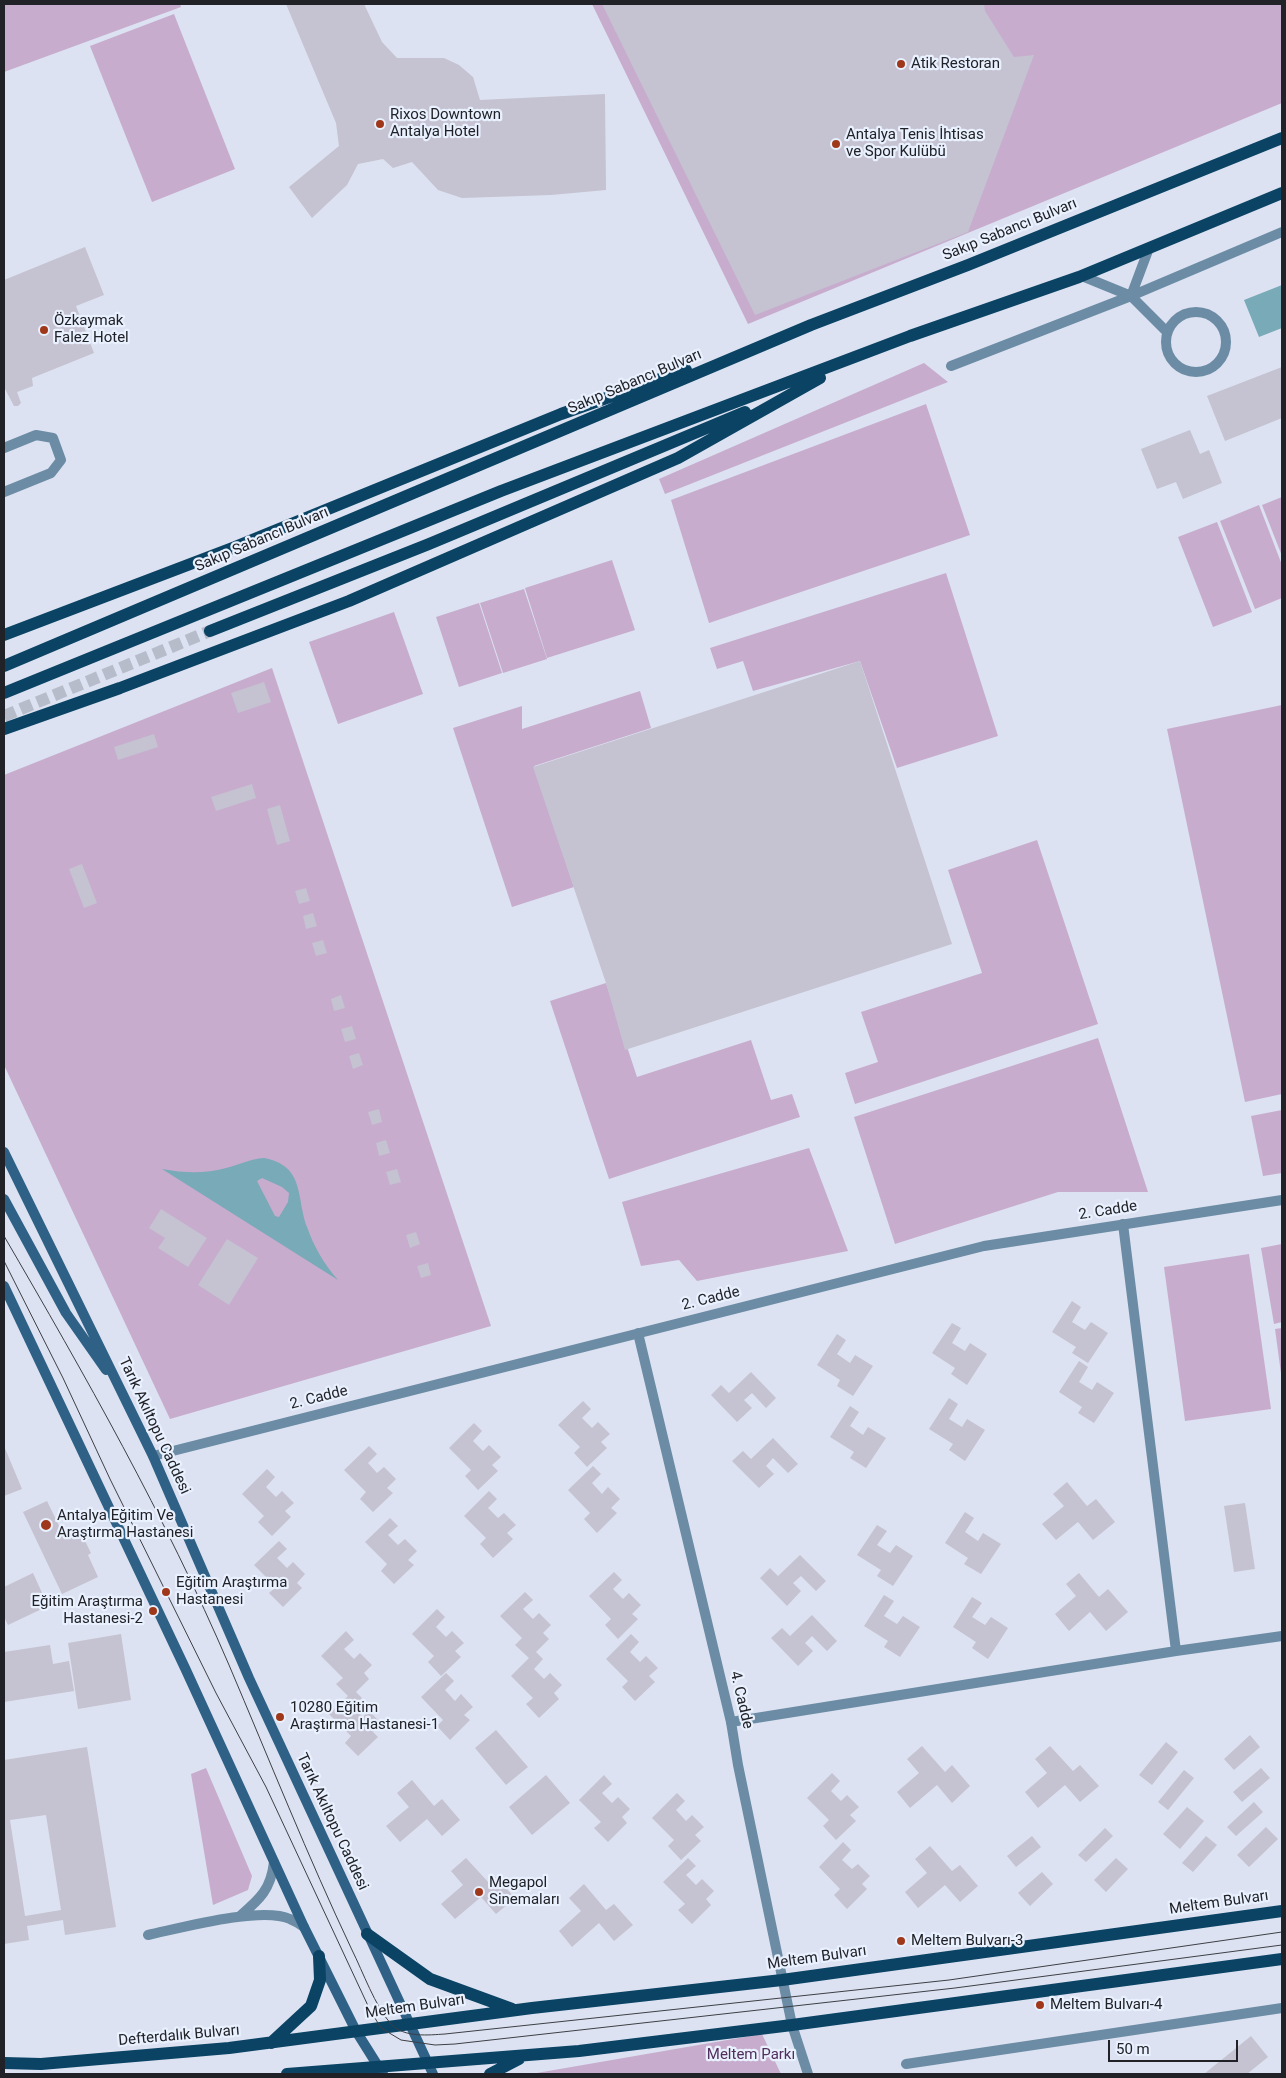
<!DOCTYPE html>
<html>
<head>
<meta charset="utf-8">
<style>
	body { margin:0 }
	#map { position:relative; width:1286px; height:2078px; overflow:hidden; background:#dce2f1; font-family:Roboto,sans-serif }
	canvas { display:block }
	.frame { position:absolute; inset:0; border:5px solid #202227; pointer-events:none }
	.scale { position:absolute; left:1108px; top:2040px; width:130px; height:22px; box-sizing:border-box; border:2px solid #202227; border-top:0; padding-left:6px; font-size:15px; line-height:18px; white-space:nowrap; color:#202227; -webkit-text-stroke:4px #e9f0fe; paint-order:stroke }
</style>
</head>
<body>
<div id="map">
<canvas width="1286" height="2078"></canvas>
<div class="frame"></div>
<div class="scale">50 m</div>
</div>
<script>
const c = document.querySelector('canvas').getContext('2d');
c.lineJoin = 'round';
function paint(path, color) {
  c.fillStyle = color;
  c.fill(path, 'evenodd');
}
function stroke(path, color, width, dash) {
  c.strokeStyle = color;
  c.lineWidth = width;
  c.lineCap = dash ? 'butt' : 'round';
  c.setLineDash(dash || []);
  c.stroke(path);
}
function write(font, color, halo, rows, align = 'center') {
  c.font = font + ' Roboto,sans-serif';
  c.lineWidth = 4.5;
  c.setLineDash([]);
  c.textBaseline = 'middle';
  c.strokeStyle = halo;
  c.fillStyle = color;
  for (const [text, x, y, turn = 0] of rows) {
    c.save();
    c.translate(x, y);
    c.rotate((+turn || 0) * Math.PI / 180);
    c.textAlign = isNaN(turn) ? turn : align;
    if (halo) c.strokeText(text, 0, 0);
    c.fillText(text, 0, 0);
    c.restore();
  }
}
paint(new Path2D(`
	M4,4H180L181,7L4,72Z
	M592,4H1282V103L748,324Z
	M174,14L235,169L152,202L90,46Z
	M924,363L948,382L665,494L659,479Z
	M926,404L970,535L709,623L671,500Z
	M1282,497V556L1262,505Z
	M1259,505L1282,565V598L1255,609L1220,521Z
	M1217,522L1252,612L1213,627L1178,537Z
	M612,560L635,630L547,658L525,588Z
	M946,573L998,736L897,768L860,661L753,691L743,661L717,669L710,648Z
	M524,589L547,659L503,673L480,603Z
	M479,603L502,673L459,687L436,617Z
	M394,612L423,694L338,724L309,642Z
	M272,668L491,1326L170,1419L4,1065V775Z
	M640,691L651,728L534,766L574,887L512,907L453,728L522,706V729Z
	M1282,705V1094L1245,1102L1167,729Z
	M1037,840L1098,1024L855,1104L845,1073L878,1062L861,1012L982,973L948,870Z
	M606,983L637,1077L751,1040L771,1100L792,1094L800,1117L609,1179L550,1001Z
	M1098,1038L1148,1192H1058L895,1244L854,1117Z
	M1282,1110V1173L1263,1176L1251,1116Z
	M809,1148L848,1251L697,1281L679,1260L641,1266L622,1202Z
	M1282,1244V1322L1274,1324L1261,1248Z
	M1249,1254L1271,1409L1185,1421L1164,1267Z
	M1282,1328V1381L1275,1329Z
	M206,1768L252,1876L248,1890L213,1905L191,1774Z
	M762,2034L781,2074H531Z`), '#c7acce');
paint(new Path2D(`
	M1282,285V328L1259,337L1244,300Z
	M264,1158C305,1166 296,1196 307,1227C314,1247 324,1264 338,1280L162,1169C184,1173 204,1174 226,1168C239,1165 250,1159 264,1158ZM262,1178L282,1187L289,1193L288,1202L279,1217L275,1216L257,1181Z`), '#78aab7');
paint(new Path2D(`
	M286,4H364L382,42L397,58H444L459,65L473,77L480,100L605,94L606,190L551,195L462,198L438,190L412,162L393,168L383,159L358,164L347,185L312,218L289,187L339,146L336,123Z
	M602,4H984L985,11L1014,57L1034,55L968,232L755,315Z
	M85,247L104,295L76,306L94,353L32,378L33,386L17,392L21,403L18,406H14L4,387V280Z
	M1282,367V418L1225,441L1207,396Z
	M1190,430L1200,454L1209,450L1222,483L1183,499L1176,482L1157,489L1141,449Z
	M860,661L952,944L625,1050L606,983L533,767Z
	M264,682L271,702L238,713L231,693Z
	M154,734L158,747L118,760L114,747Z
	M252,784L256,798L216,811L211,797Z
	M280,805L290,841L277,845L267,809Z
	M82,864L97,903L84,908L69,869Z
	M306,888L310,901L299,904L295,891Z
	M313,913L317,926L306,929L303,916Z
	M323,940L327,953L316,956L312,943Z
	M341,995L345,1008L334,1011L331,999Z
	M352,1026L356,1039L345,1042L341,1029Z
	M359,1053L363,1065L353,1069L349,1056Z
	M379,1109L382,1122L372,1125L368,1112Z
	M386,1140L390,1153L379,1156L376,1143Z
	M397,1169L401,1182L390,1185L386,1172Z
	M161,1209L207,1238L188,1267L158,1248L165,1238L149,1228Z
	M416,1232L420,1244L410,1248L406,1235Z
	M227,1239L258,1258L229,1305L198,1285Z
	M428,1263L431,1275L421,1278L417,1266Z
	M1072,1301L1081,1307L1072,1322L1085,1330L1091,1322L1108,1333L1088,1363L1072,1353L1076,1347L1052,1332Z
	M952,1323L961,1328L952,1343L965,1351L970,1343L987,1354L967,1385L951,1374L955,1368L932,1353Z
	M837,1334L846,1340L837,1354L850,1363L855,1355L873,1366L853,1396L837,1386L840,1380L817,1365Z
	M1079,1361L1088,1367L1079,1382L1092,1390L1097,1382L1114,1393L1094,1423L1078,1413L1082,1407L1059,1392Z
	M751,1372L776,1398L766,1408L752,1393L744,1400L752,1408L737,1422L711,1395L721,1385L729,1393Z
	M949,1398L958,1404L949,1419L962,1427L967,1419L985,1430L965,1461L949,1450L953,1444L929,1429Z
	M583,1401L591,1409L582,1418L592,1428L598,1422L610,1434L601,1442L607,1448L587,1467L574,1453L580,1447L558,1425Z
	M850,1406L859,1412L850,1426L863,1435L868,1427L886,1438L866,1468L850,1458L854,1452L830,1437Z
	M474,1423L482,1431L473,1441L483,1451L489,1445L501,1457L492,1465L498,1471L478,1490L465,1476L471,1470L449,1448Z
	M773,1438L798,1464L788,1473L773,1458L766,1466L774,1474L759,1488L732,1461L743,1451L751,1459Z
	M4,1446L22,1489L4,1496Z
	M369,1446L377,1454L368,1463L377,1473L384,1467L396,1479L387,1488L393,1493L373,1512L360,1499L366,1492L344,1470Z
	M593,1466L601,1474L592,1483L602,1494L608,1487L620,1499L611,1508L617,1513L597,1533L584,1519L590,1513L568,1490Z
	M267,1469L275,1477L266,1487L276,1497L282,1491L294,1503L285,1511L291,1517L272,1536L258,1522L264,1516L242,1494Z
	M1067,1482L1087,1506L1096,1499L1115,1522L1093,1540L1078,1522L1056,1540L1042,1524L1064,1506L1053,1494Z
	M489,1491L497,1499L488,1508L498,1518L504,1513L516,1525L507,1533L513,1539L493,1558L480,1544L486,1538L464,1516Z
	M47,1501L64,1536L79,1529L91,1553L88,1555L98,1577L62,1594L23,1512Z
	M1245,1503L1255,1569L1234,1572L1224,1506Z
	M965,1512L974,1518L965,1532L978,1541L983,1533L1001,1544L981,1574L964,1564L968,1558L945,1543Z
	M390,1518L398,1526L388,1535L398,1545L405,1539L417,1551L408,1560L414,1565L394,1584L381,1571L387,1564L365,1542Z
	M877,1525L887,1531L877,1545L890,1553L896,1545L913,1556L893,1586L877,1576L881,1570L857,1555Z
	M279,1541L287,1549L277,1558L287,1568L293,1562L305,1574L297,1583L302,1588L283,1607L269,1593L276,1587L254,1565Z
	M800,1555L826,1581L816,1591L801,1576L793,1583L801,1591L787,1606L760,1578L770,1568L778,1576Z
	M614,1572L622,1580L613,1589L623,1599L629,1593L641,1605L632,1614L638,1619L618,1639L605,1625L611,1619L589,1596Z
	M33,1573L48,1606L8,1625L4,1617V1587Z
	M1079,1573L1099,1597L1108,1589L1128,1612L1106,1631L1090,1612L1069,1631L1055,1614L1076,1596L1066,1584Z
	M525,1592L533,1600L523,1609L533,1619L539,1613L551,1625L543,1633L549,1639L536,1652L543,1659L534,1669L544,1679L550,1673L562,1685L554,1693L559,1699L539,1718L526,1704L533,1698L511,1676L529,1658L515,1645L522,1638L500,1616Z
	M884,1595L894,1601L884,1616L897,1624L903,1616L920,1627L900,1657L884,1647L888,1641L864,1626Z
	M972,1597L982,1603L972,1617L985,1625L991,1617L1008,1628L988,1659L972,1648L976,1642L953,1627Z
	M437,1609L445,1617L436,1627L446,1637L452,1631L464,1643L455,1651L461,1657L441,1676L428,1662L434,1656L412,1634Z
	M812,1615L837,1641L827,1651L812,1636L805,1643L813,1651L798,1666L771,1638L782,1628L790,1636Z
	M346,1631L354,1640L344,1649L354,1659L360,1653L372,1665L364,1673L369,1679L356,1692L362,1698L353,1707L363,1717L369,1711L381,1723L373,1732L378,1737L358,1756L345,1743L351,1736L329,1714L348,1696L336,1684L343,1678L321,1656Z
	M121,1634L131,1700L78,1709L68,1643Z
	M631,1634L639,1642L630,1652L640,1662L646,1656L658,1668L649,1676L655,1682L635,1701L622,1687L628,1681L606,1659Z
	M50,1645L53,1664L69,1661L74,1691L4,1702V1652Z
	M446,1673L454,1681L445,1690L455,1701L461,1694L473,1707L464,1715L470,1720L450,1740L437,1726L443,1720L421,1697Z
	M496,1730L528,1767L506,1785L475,1748Z
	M1250,1735L1260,1747L1234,1770L1224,1759Z
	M1166,1742L1178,1752L1152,1785L1139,1775Z
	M922,1746L945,1772L952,1765L970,1786L952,1803L937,1785L910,1808L897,1792L919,1773L907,1759Z
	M1050,1746L1073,1771L1080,1765L1099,1786L1080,1802L1065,1785L1038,1808L1025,1792L1047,1773L1035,1759Z
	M87,1747L116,1927L65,1935L63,1920L27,1926L29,1940L4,1944V1760ZM46,1815L61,1910L25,1916L10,1820Z
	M1261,1768L1270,1778L1242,1802L1233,1792Z
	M1184,1770L1194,1778L1168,1810L1158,1802Z
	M832,1773L840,1781L831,1791L841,1801L847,1795L859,1807L850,1815L856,1821L836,1840L823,1826L829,1820L807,1798Z
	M546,1775L570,1803L532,1835L509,1807Z
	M604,1775L612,1784L602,1793L612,1803L618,1797L630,1809L622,1817L627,1823L608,1842L594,1828L601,1822L579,1800Z
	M412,1780L434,1806L442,1799L460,1820L442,1836L427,1819L400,1842L386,1826L409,1807L397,1793Z
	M677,1793L685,1801L676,1810L686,1821L692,1815L704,1827L695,1835L701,1841L681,1860L668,1846L674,1840L652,1818Z
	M1254,1802L1263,1812L1236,1836L1227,1827Z
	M1187,1807L1204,1821L1180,1849L1163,1834Z
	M1266,1827L1278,1839L1249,1867L1237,1855Z
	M1105,1828L1113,1836L1086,1862L1078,1855Z
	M1032,1836L1041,1847L1016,1867L1007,1856Z
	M1206,1836L1217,1845L1193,1872L1182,1863Z
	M843,1842L851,1850L842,1860L852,1869L858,1864L870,1876L862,1884L867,1889L847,1909L834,1895L840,1889L819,1867Z
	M930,1846L952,1871L960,1865L978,1886L960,1902L945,1885L918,1908L905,1892L927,1873L915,1859Z
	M466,1858L489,1883L496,1877L515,1898L496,1914L481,1897L455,1919L441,1904L463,1885L451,1871Z
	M688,1858L696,1866L686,1875L696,1885L702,1879L714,1891L706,1899L711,1905L692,1924L678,1910L685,1904L663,1882Z
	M1116,1858L1128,1869L1106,1892L1094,1880Z
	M1042,1872L1053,1884L1030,1906L1018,1893Z
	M584,1884L606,1910L614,1904L633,1925L614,1941L599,1923L572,1947L559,1931L581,1911L569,1898Z
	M1251,2036L1268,2057L1247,2074H1204Z`), '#c5c2d1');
stroke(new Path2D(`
	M4,716L210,631`), '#b6bcc9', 12, [12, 6]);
stroke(new Path2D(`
	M1082,276L1131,296L1167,332
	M1131,296L1149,248
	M1166 342a30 30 0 1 1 60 0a30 30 0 1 1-60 0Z
	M951,366L1131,296L1282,232
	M4,448L36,435L53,438L61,460L51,473L4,492
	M1123,1224L1176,1651
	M731,1722L1176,1651L1282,1636
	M240,1916C260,1899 271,1889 274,1862
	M148,1935C181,1928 261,1906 290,1919C295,1921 300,1924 304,1927
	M906,2064L1282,2008`), '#6b8ca4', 10);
stroke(new Path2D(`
	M638,1333L731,1722L738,1765L792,2025L808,2074
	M153,1456L984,1246L1282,1200`), '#6b8ca4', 10);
stroke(new Path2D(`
	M4,1152L153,1456L249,1678L433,2074
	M4,1199L66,1313L106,1370
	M4,1286L185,1668L304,1927L356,2031L383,2074`), '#2e6185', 10);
stroke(new Path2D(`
	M210,631L429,544L745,412
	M4,635L235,547L561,414L686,370
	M4,666L811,325L968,265L1282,138
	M4,693L501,491L910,336L1079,277L1282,193
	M4,729L120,688L349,601L678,458L820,378
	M367,1934L430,1979L512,2009
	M271,2043L311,2006L320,1980L319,1956
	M4,2063L41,2064L229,2048L532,2008L782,1980L1282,1911
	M287,2074L579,2051L792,2025L1282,1959
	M490,2074L519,2059`), '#0a4364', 12);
stroke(new Path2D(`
	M4,1236C85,1375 165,1516 229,1665C269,1759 308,1857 352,1950C363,1972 375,2006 391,2024C404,2038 429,2035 445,2034L949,1980L1282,1932
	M4,1261L63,1378L110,1479L166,1592L216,1693L266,1787L370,2010L381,2028L401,2040L435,2045L455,2044L955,1988L1282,1945`), '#3c3f45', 1);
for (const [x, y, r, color] of [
	[901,64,5,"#9f371a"],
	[380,124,5,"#9f371a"],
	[836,144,5,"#9f371a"],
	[44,330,5,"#9f371a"],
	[46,1525,6,"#9f371a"],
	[166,1592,5,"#9f371a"],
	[153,1611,5,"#9f371a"],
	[280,1717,5,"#9f371a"],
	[479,1892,5,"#9f371a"],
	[901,1941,5,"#9f371a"],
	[1040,2005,5,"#9f371a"]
]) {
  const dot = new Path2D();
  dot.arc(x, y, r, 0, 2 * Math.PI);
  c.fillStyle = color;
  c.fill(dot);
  stroke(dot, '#e9f0fe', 2);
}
write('15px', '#202227', '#e9f0fe', [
	["Atik Restoran",911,64],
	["Rixos Downtown",390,115],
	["Antalya Hotel",390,132],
	["Antalya Tenis İhtisas",846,135],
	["ve Spor Kulübü",846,152],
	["Özkaymak",54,321],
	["Falez Hotel",54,338],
	["Antalya Eğitim Ve",57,1516],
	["Araştırma Hastanesi",57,1533],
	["Eğitim Araştırma",176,1583],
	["Hastanesi",176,1600],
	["Eğitim Araştırma",143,1602,"right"],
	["Hastanesi-2",143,1619,"right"],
	["10280 Eğitim",290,1708],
	["Araştırma Hastanesi-1",290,1725],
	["Megapol",489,1883],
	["Sinemaları",489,1900],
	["Meltem Bulvarı-3",911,1941],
	["Meltem Bulvarı-4",1050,2005]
], 'left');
write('15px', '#202227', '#e9f0fe', [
	["Sakıp Sabancı Bulvarı",1010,230,-22],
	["Sakıp Sabancı Bulvarı",635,382,-23],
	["Sakıp Sabancı Bulvarı",262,540,-23],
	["2. Cadde",1108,1211,-9],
	["2. Cadde",711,1299,-14],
	["2. Cadde",319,1398,-14],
	["Tarık Akıltopu Caddesi",154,1426,65],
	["4. Cadde",741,1700,77],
	["Tarık Akıltopu Caddesi",332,1822,65],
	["Meltem Bulvarı",1219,1903,-8],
	["Meltem Bulvarı",817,1958,-8],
	["Meltem Bulvarı",415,2007,-8],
	["Defterdalık Bulvarı",179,2036,-5]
]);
write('15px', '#512e5b', '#e9f0fe', [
	["Meltem Parkı",751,2055]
]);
</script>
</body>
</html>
